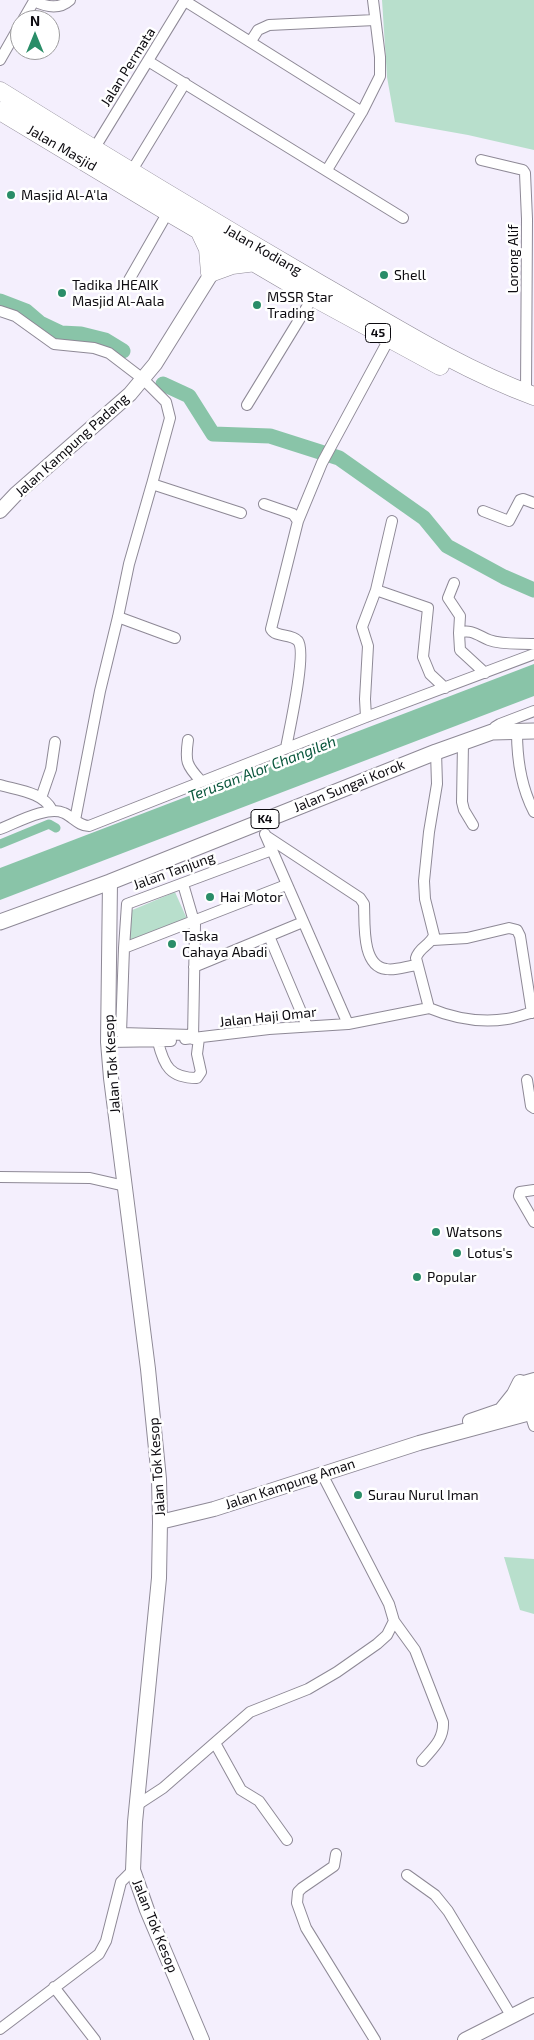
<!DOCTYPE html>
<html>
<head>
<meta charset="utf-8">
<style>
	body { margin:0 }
	#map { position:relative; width:534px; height:2040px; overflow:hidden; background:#f4effd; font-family:"Exo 2",sans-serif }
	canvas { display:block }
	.north { position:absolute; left:10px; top:10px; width:50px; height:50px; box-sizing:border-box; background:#fff; border:1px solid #9e9d9f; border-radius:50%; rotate:0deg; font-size:14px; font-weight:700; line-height:20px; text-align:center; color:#0d0b10 }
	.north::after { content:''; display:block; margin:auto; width:18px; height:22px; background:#2a8d68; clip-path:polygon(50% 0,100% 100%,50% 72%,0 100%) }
</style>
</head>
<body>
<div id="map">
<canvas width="534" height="2040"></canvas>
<div class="north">N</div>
</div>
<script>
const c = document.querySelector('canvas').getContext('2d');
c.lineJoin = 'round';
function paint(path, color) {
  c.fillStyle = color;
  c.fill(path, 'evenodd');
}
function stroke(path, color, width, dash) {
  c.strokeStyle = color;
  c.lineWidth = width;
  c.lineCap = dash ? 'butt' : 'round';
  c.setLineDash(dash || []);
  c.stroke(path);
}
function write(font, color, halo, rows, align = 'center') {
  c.font = font + ' "Exo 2",sans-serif';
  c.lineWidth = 5;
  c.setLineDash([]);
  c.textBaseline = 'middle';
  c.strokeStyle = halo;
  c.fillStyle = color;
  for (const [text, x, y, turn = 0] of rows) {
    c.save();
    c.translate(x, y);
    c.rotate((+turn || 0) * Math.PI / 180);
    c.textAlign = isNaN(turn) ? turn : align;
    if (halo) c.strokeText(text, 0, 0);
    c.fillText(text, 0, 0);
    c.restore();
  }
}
paint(new Path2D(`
	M382,0H534V150L468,135L395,122L387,77Z
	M175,892L187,919L126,945L130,911Z
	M504,1557L534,1559V1614L520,1610Z`), '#b8dfcc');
paint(new Path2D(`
	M534,664V696L0,900V868Z`), '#89c4a8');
stroke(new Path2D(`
	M0,844L49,824L56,828`), '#89c4a8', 9);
stroke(new Path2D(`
	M0,301L26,311L40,323L61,333L81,334L105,340L123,351
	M163,384L189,396L213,434L270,436L339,458L424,518L447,546L504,577L534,590`), '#89c4a8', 15);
const street = new Path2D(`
	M185,1L362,112
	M23,20L34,1C46,7 59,10 70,0
	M251,41L258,30L269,25L375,20
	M0,60L20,25
	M148,61L403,218
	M94,149L185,0
	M481,160L523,170L525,173L527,219L526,393
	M327,170L362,112L380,76V57L373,0
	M131,172L185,83
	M129,280L168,212
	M0,311L15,316L54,344L94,348L109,353L143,379L166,402L170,418L152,484
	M247,405L313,297
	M264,504L293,514L298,521L271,629C276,638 291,633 298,641C307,652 289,731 286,748
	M483,511L509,521L520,500L523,499L534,503
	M298,521L322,463L389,339
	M392,521L376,590L428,608L423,657L430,674L445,688
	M454,583L448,598L460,616L459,633
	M118,617L175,638
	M485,673L460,650L459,633C470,628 479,636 489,640C502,645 520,643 534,644
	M366,717L365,699L368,646L362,627L376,590
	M492,732L495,727L500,724L534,711
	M517,732C517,760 521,787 534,812
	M188,740C185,761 186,765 201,781
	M463,743L462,802L464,810L473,825
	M436,752L437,784L429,832L424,881L425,899L434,935C431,945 419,947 416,958L429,1008C453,1018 481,1023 507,1019C516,1018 525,1014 534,1012
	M0,785C17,790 43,792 52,810
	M41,798L51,769L55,742
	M75,820L100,691L118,617L129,564L152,484L241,513
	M0,829C16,823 48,805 64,813C73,817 79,826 89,826L366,717L534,654
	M265,834L348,1024
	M266,836L360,898L364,904C365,922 361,966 386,969C395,971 407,966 417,965
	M183,884L195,925L193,1039
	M269,936L307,1026
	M433,940L467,938L509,928L517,930L520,936L532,1013
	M124,948L127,904L272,850
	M194,967L303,922
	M192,1035L121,1033L124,948L286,885
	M185,1039L269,1029L348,1024L429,1008
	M108,1042L171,1041
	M158,1042C164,1066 170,1078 197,1078L201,1072L197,1054L199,1038
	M527,1080L531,1106L534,1108
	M0,1177L90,1178L125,1186
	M534,1190L520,1192L519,1196L534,1222
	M534,1378L520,1382L534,1426
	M394,1621L415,1650L443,1722C444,1740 432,1749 422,1761
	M215,1743L241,1790L259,1801L287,1840
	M137,1805L163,1788L250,1712L308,1689L337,1672L377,1644L387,1635L394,1621L389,1604L322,1474
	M336,1854L334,1866L302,1888L298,1892L297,1903L306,1928L375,2040
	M407,1875L435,1895L448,1911L512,2017
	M54,1987L95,2040
	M0,2029L99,1954L106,1941L121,1882L133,1870`);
const secondary = new Path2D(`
	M0,511L16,494L130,394L155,364L233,239
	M110,882L108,1042L111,1078L148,1369L159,1479L160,1522L159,1578L135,1822L133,1870L147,1910L202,2040
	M502,1409L514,1394L520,1382L534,1389
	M470,1421L534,1399
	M160,1522L214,1509L419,1443L534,1412
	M465,2040L534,2005`);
const primary = new Path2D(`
	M0,922L110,882L436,752L492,732L534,731`);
const highway = new Path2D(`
	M0,91C106,157 212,221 320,284C390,324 458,368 534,396
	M0,111L168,212L313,297L440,366
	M199,230L208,249L210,273L232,265L256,262`);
stroke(street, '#8e8996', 12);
stroke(secondary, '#8e8996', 16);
stroke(primary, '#8e8996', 17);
stroke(highway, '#8e8996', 19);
stroke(street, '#fff', 10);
stroke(secondary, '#fff', 14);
stroke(primary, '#fff', 15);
stroke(highway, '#fff', 18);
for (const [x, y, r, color] of [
	[11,195,5,"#2a8d68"],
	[384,275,5,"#2a8d68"],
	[62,293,5,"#2a8d68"],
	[257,305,5,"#2a8d68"],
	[210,897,5,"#2a8d68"],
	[172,944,5,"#2a8d68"],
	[436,1232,5,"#2a8d68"],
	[457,1253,5,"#2a8d68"],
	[417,1277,5,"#2a8d68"],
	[358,1495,5,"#2a8d68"]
]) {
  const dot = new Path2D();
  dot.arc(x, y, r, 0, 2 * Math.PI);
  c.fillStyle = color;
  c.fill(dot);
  stroke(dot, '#fff', 2);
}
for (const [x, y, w] of [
	[378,333,25],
	[265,819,28]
]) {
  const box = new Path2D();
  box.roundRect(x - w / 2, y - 9.5, w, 19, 4);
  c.fillStyle = '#fff';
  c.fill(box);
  stroke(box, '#0d0b10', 1);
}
write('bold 12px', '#0d0b10', null, [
	["45",378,333],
	["K4",265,819]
]);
write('14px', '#0d0b10', '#fff', [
	["Jalan Permata",128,67,-58],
	["Jalan Masjid",62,148,30],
	["Jalan Kodiang",263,250,30],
	["Lorong Alif",513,259,-90],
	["Jalan Kampung Padang",72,445,-42],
	["Jalan Sungai Korok",349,786,-22],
	["Jalan Tanjung",174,871,-20],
	["Jalan Haji Omar",268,1017,-6],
	["Jalan Tok Kesop",112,1064,-94],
	["Jalan Tok Kesop",157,1467,-94],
	["Jalan Kampung Aman",290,1484,-18],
	["Jalan Tok Kesop",155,1926,68]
]);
write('14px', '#0d0b10', '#fff', [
	["Masjid Al-A'la",21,195],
	["Shell",394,275],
	["Tadika JHEAIK",72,285],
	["Masjid Al-Aala",72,301],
	["MSSR Star",267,297],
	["Trading",267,313],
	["Hai Motor",220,897],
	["Taska",182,936],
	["Cahaya Abadi",182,952],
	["Watsons",446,1232],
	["Lotus's",467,1253],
	["Popular",427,1277],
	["Surau Nurul Iman",368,1495]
], 'left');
write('italic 15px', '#09563c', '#fff', [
	["Terusan Alor Changileh",262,769,-21]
]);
</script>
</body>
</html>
